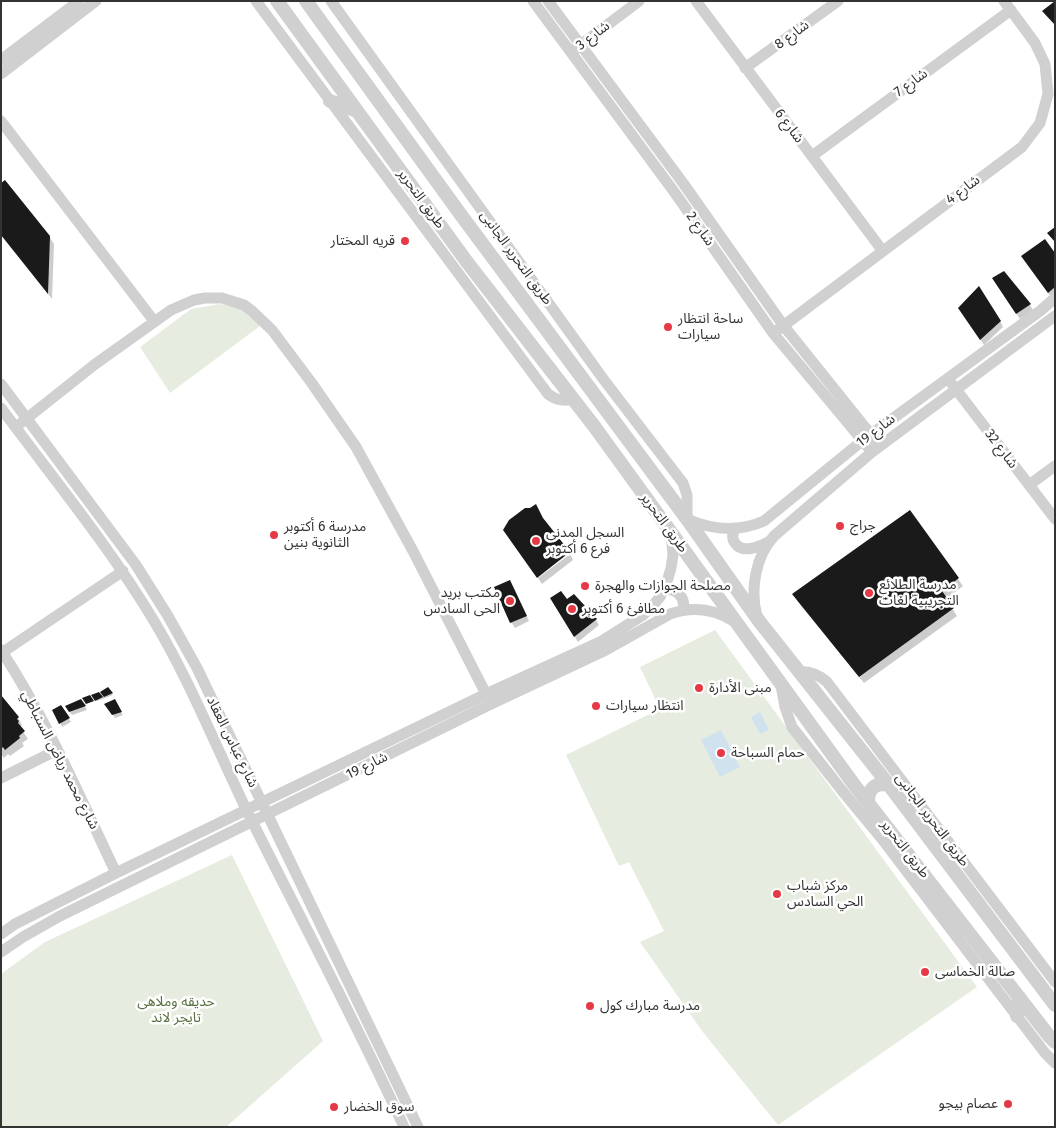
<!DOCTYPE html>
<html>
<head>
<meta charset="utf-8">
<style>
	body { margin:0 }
	#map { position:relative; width:1056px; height:1128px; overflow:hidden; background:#fff; font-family:"Fira Sans",sans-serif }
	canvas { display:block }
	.frame { position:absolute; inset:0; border:2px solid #333; pointer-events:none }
</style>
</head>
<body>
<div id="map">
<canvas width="1056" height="1128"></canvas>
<div class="frame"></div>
</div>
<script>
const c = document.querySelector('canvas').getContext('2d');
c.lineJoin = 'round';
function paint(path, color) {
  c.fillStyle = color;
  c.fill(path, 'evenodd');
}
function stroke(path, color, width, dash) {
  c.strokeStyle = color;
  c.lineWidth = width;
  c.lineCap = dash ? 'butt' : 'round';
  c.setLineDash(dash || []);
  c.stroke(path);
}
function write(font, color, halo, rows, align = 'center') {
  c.font = font + ' "Fira Sans","Noto Sans Arabic",sans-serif';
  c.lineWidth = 5;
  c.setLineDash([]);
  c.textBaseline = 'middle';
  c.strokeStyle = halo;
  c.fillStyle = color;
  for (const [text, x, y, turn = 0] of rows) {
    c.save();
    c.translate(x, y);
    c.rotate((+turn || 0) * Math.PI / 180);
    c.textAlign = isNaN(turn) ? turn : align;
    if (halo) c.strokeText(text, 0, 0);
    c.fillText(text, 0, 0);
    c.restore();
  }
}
paint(new Path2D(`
	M220,304L232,306L245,310L260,326L170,393L140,347L191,309Z
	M715,630L977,987L778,1125L702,1031L640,942L664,931L629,862L619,866L566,755L660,709L640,667Z
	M232,855L323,1041L226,1127H1V974L45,942Z`), '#e6ecdf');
paint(new Path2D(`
	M760,712L769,730L760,734L751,717Z
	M721,730L740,767L720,777L701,740Z`), '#cfe2ee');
paint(new Path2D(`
	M1,235L49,236L54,244L52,299Z
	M1055,256V295L1051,297L1026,262Z
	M996,283L1030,305L1033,310L1020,319Z
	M963,314L1000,321L1003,327L984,345Z
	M910,512L963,586L946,599L957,616L864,683L798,602L794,595Z
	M570,554L573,560L542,584L538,578Z
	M513,587L529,621L515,628L511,622Z
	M573,596L596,620L599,625L578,642L552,599L566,601Z
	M108,688L113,695L97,701L93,696L100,694Z
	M1,697L18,718L22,725L21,726L22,730L28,739L22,743L24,746L10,756L8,754L4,758L2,755L1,756Z
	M81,700L87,710L72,715L66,707Z
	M114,701L123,715L115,718L106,705Z
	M61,707L71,722L62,727L54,710Z`), '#0003');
paint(new Path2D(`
	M1055,1V25L1042,11Z
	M5,180L50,236L48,294L1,235V183Z
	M1055,227V242L1047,233Z
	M1045,239L1055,253V287L1048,293L1021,256Z
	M1004,271L1031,304L1016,314L992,278Z
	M979,286L1001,321L980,340L958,308Z
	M536,504L543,518L570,552L537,578L503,530L509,520L525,508H530Z
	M910,510L959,578L942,591L954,608L859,677L792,594Z
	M510,580L527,616L510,623L494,587Z
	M561,591L567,599L574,594L597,619L574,637L550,598Z
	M108,687L113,693L104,697L100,692Z
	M99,692L103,697L95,701L91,695Z
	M1,695L19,717L17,719L19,721L18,723L25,731L19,736L20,738L5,750L3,747L1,749Z
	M90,695L94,701L86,704L82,698Z
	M81,699L86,706L69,712L65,706Z
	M115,699L122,712L112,715L104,704Z
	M61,705L70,718L59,724L52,710Z`), '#1a1a1a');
stroke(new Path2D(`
	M256,1L548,394C556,400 563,402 573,399
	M331,1L604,380L683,483L687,495V519C712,530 739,532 764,521L862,441L1040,311L1055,298
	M533,1L675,193L773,333L872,452
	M548,1L683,183L783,325L880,446
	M696,1L882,250
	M574,50L639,1
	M1,60L79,1
	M745,68L838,1
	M1,74L96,1
	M1,121L154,321
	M812,156L1011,10
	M779,329L1022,147L1040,123L1048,94L1045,64L1035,43L1004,1
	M1,384L136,565L168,616L197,668L418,1127
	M952,384L1055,519
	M1,408C53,478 109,546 154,621C190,681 216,747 247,811C299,916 355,1020 404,1127
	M21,423L94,365L171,310L194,300L205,298H222L244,305L252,311L272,330L311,382L356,447L413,551L486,694
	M1029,485L1055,466
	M735,528C733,533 731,538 735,543C742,554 759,547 768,542
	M664,589C677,589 686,597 683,610
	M757,617C750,590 755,557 774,536L872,452L1055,316
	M1,650C47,720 80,797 116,873
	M3,652L123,571
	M800,672C811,671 819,675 827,682L1055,982
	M781,685L785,707L792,727L844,793L882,839L1045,1053L1055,1063
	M1,778L57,750
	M1,934L15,924L116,873L246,810L486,694L602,641L643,615L654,604L660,597L666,585L671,568L673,555L672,543L669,531
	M1,952L23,937L60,916L491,704L606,650L670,614C693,606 715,609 735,622`), '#d0d0d0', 11);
stroke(new Path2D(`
	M277,1L467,262L594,426L855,786L1049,1036L1055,1042
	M306,1L461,215L687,519L759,621L889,785L1055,1005
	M330,101L357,111
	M868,802C868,788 876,782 889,785
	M1017,1016L1019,997`), '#d0d0d0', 14);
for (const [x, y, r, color] of [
	[405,241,5,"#e63946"],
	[668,327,5,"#e63946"],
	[840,526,5,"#e63946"],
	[274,535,5,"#e63946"],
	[536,541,5,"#e63946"],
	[585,586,5,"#e63946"],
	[869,593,5,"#e63946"],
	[510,601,5,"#e63946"],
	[572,609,5,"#e63946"],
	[699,688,5,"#e63946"],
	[596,706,5,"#e63946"],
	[721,753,5,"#e63946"],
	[777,894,5,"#e63946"],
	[925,972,5,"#e63946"],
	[590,1006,5,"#e63946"],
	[1008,1104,5,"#e63946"],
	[334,1107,5,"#e63946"]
]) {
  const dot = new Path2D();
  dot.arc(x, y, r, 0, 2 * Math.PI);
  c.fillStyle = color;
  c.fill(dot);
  stroke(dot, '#fff', 2);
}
write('14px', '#333', '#fff', [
	["شارع 8",792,35,-36],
	["شارع 3",593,36,-37],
	["شارع 7",911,83,-36],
	["شارع 6",789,126,53],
	["شارع 4",963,190,-37],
	["طريق التحرير",421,199,54],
	["شارع 2",700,229,55],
	["طريق التحرير الجانبى",516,258,54],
	["شارع 19",876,431,-37],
	["شارع 32",1001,449,53],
	["طريق التحرير",664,523,54],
	["شارع عباس العقاد",232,742,64],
	["شارع محمد رياض السنباطي",60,760,63],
	["شارع 19",367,766,-26],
	["طريق التحرير الجانبى",932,820,53],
	["طريق التحرير",905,849,52]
]);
write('14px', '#333', '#fff', [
	["قريه المختار",395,241,"right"],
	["ساحة انتظار",678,319],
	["سيارات",678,335],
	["جراج",850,526],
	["مدرسة 6 أكتوبر",284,527],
	["الثانوية بنين",284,543],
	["السجل المدنى",546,533],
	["فرع 6 أكتوبر",546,549],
	["مدرسة الطلائع",879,585],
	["التجريبية لغات",879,601],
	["مصلحة الجوازات والهجرة",595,586],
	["مكتب بريد",500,593,"right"],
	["الحى السادس",500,609,"right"],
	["مطافئ 6 أكتوبر",582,609],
	["مبنى الأدارة",709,688],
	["انتظار سيارات",606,706],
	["حمام السباحة",731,753],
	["مركز شباب",787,886],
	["الحي السادس",787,902],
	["صالة الخماسى",935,972],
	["مدرسة مبارك كول",600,1006],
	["عصام بيجو",998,1104,"right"],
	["سوق الخضار",344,1107]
], 'left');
write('14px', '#56703f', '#fff', [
	["حديقه وملاهى",176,1002],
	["تايجر لاند",176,1018]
]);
</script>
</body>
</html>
